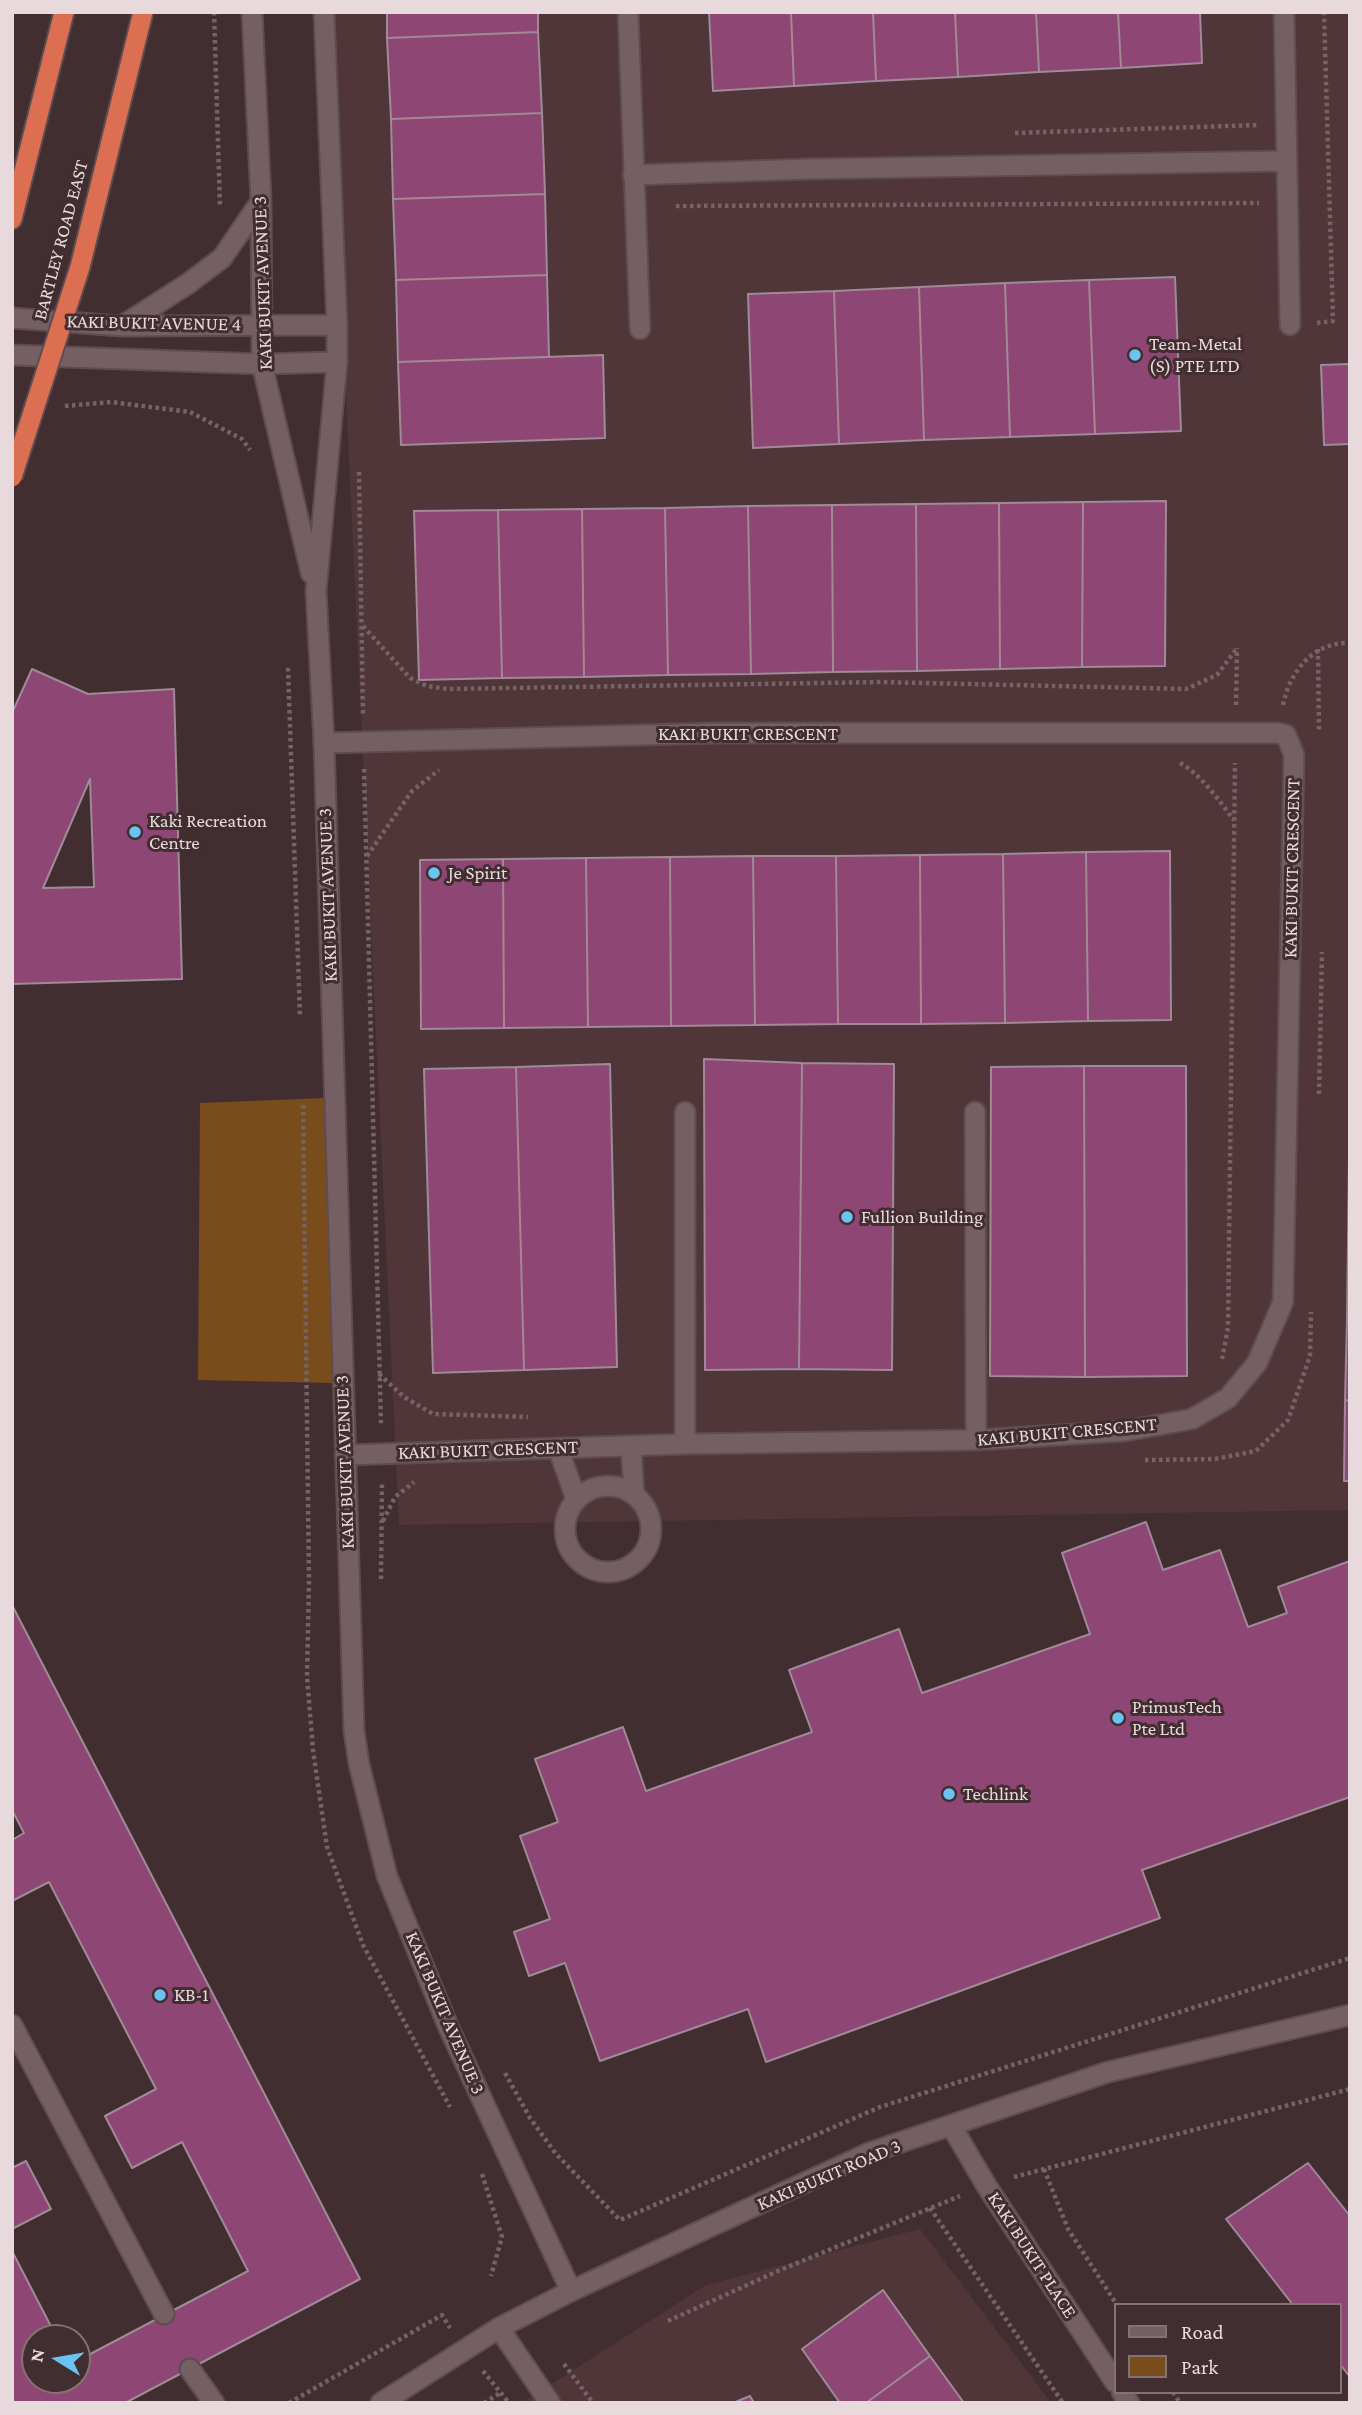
<!DOCTYPE html>
<html>
<head>
<meta charset="utf-8">
<style>
	body { margin:0 }
	#map { position:relative; width:1362px; height:2415px; overflow:hidden; background:#422e31; font-family:"Crimson Pro",serif }
	canvas { display:block }
	.frame { position:absolute; inset:0; border:14px solid #e8dadc; pointer-events:none }
	.legend { position:absolute; left:1114px; top:2303px; width:228px; height:91px; box-sizing:border-box; background:#422e31; border:2px solid #847375; margin:0; padding:9px 12px; list-style:none; font-size:21px; color:#e8dadc }
	.legend li { display:flex; align-items:center; gap:14px; height:35px }
	.legend b { width:35px; border:2px solid #847375 }
	.north { position:absolute; left:21px; top:2324px; width:70px; height:70px; box-sizing:border-box; background:#422e31; border:2px solid #847375; border-radius:50%; rotate:281deg; font-size:19px; font-weight:700; line-height:28px; text-align:center; color:#e8dadc }
	.north::after { content:''; display:block; margin:auto; width:24px; height:32px; background:#6bc3f2; clip-path:polygon(50% 0,100% 100%,50% 72%,0 100%) }
</style>
</head>
<body>
<div id="map">
<canvas width="1362" height="2415"></canvas>
<div class="frame"></div>
<ul class="legend">
<li><b style="height:9px;background:#765f62"></b>Road</li>
<li><b style="height:19px;background:#794c1c"></b>Park</li>
</ul>
<div class="north">N</div>
</div>
<script>
const c = document.querySelector('canvas').getContext('2d');
c.lineJoin = 'round';
function paint(path, color) {
  c.fillStyle = color;
  c.fill(path, 'evenodd');
}
function stroke(path, color, width, dash) {
  c.strokeStyle = color;
  c.lineWidth = width;
  c.lineCap = dash ? 'butt' : 'round';
  c.setLineDash(dash || []);
  c.stroke(path);
}
function write(font, color, halo, rows, align = 'center') {
  c.font = font + ' "Crimson Pro",serif';
  c.lineWidth = 6;
  c.setLineDash([]);
  c.textBaseline = 'middle';
  c.strokeStyle = halo;
  c.fillStyle = color;
  for (const [text, x, y, turn = 0] of rows) {
    c.save();
    c.translate(x, y);
    c.rotate((+turn || 0) * Math.PI / 180);
    c.textAlign = isNaN(turn) ? turn : align;
    if (halo) c.strokeText(text, 0, 0);
    c.fillText(text, 0, 0);
    c.restore();
  }
}
paint(new Path2D(`
	M328,12H1350V1510L399,1525Z
	M920,2229L1051,2403H522L706,2285Z`), '#503539');
paint(new Path2D(`
	M326,1098L334,1383L198,1380L200,1103Z`), '#794c1c');
const building = new Path2D(`
	M387,12H538V32L387,38Z
	M709,12H791L794,86L713,91Z
	M791,12H873L876,81L794,86Z
	M873,12H955L958,77L876,81Z
	M955,12H1036L1039,72L958,77Z
	M1036,12H1118L1121,68L1039,72Z
	M1118,12H1200L1202,63L1121,68Z
	M538,32L542,113L391,119L387,38Z
	M542,113L545,194L393,199L391,119Z
	M545,194L547,275L396,280L393,199Z
	M547,275L549,357L398,362L396,280Z
	M1175,277L1181,431L1095,434L1089,280Z
	M1089,280L1095,434L1010,437L1005,283Z
	M1005,283L1010,437L924,440L919,287Z
	M919,287L924,440L839,444L834,291Z
	M834,291L839,444L753,448L748,294Z
	M603,355L605,438L401,445L398,362Z
	M1350,364V444L1324,445L1321,365Z
	M1166,501L1165,666L1082,667L1083,502Z
	M1083,502L1082,667L1000,669L999,503Z
	M999,503L1000,669L917,671L916,504Z
	M916,504L917,671L833,672L832,505Z
	M832,505L833,672L751,674L748,506Z
	M748,506L751,674L668,675L665,508Z
	M665,508L668,675L584,677L582,509Z
	M582,509L584,677L502,678L498,510Z
	M498,510L502,678L419,680L414,511Z
	M32,669L88,694L174,689L182,979L12,984V713ZM90,779L94,887L43,888Z
	M1170,851L1171,1020L1088,1021L1086,852Z
	M1086,852L1088,1021L1005,1023L1003,854Z
	M1003,854L1005,1023L921,1024L920,855Z
	M920,855L921,1024H838L836,856Z
	M753,856H836L838,1024L755,1025Z
	M753,856L755,1025L671,1026L670,857Z
	M670,857L671,1026L588,1027L586,858Z
	M586,858L588,1027L504,1028L503,859Z
	M503,859L504,1028L421,1029L420,860Z
	M704,1059L802,1063L799,1369L705,1370Z
	M802,1063L894,1064L892,1370L799,1369Z
	M610,1064L617,1367L524,1370L516,1067Z
	M1084,1066L1085,1377L990,1376L991,1067Z
	M1084,1066H1186L1187,1376L1085,1377Z
	M516,1067L524,1370L433,1373L424,1069Z
	M1349,1159H1350V1240H1348Z
	M1348,1240H1350V1321H1347Z
	M1347,1321H1350V1401L1345,1400Z
	M1345,1400L1350,1401V1481H1344Z
	M1146,1522L1163,1570L1220,1550L1248,1627L1287,1613L1278,1587L1350,1561V1797L1142,1870L1160,1918L766,2062L748,2009L600,2061L565,1963L529,1976L514,1932L550,1919L520,1836L558,1822L535,1759L623,1727L646,1791L812,1732L789,1670L899,1629L922,1693L1090,1634L1062,1553Z
	M12,1605L360,2279L125,2403H12V2251L57,2338H35V2380H77V2361L248,2271L182,2142L132,2168L105,2116L156,2089L49,1882L12,1901V1840L24,1833L12,1810Z
	M26,2161L51,2209L12,2229V2168Z
	M1308,2163L1350,2216V2377L1339,2363V2305H1293L1226,2219Z
	M883,2290L930,2356L866,2403H840L802,2349Z
	M930,2356L964,2403H866Z
	M750,2396L754,2403H733Z`);
paint(building, '#8e4674');
stroke(building, '#9f8b97', 2);
const service = new Path2D(`
	M628,12L640,329
	M1284,12L1290,325
	M633,175L808,169L1286,161
	M324,743L718,733H1278L1286,735L1294,755L1283,1302L1257,1363L1228,1398L1192,1419L1125,1431L976,1440L685,1444L345,1455
	M975,1112L976,1440
	M685,1444V1112
	M631,1446L634,1494
	M558,1448L576,1499
	M565 1529a43 43 0 1 1 86 0a43 43 0 1 1-86 0Z
	M12,2025L164,2314
	M190,2369L214,2403`);
const minor = new Path2D(`
	M252,12L261,200L262,364L311,573
	M324,12L337,325V362L316,591L324,743L354,1731L359,1764L387,1876L448,2026L571,2291
	M12,318L121,326L337,325
	M122,326L189,283L222,258L261,201
	M12,355L262,364L337,362
	M952,2127L986,2185L1115,2382
	M499,2328L550,2403
	M1122,2392L1129,2403`);
const tertiary = new Path2D(`
	M381,2403L499,2328L571,2291L869,2153L1108,2072L1350,2015`);
const trunk = new Path2D(`
	M12,219L64,12`);
stroke(service, '#5e4d50', 23);
stroke(minor, '#5e4d50', 23);
stroke(tertiary, '#5e4d50', 23);
stroke(trunk, '#5e4d50', 23);
stroke(new Path2D(`
	M214,12L220,207
	M1015,133L1258,125
	M676,206L1259,203
	M1317,323L1333,321L1324,12
	M65,406L111,402L190,412L242,439L250,450
	M359,472L363,715
	M363,626L410,678L427,686L447,689L881,682L1186,689L1217,675L1237,648
	M1318,649L1319,733
	M288,668L300,1016
	M1236,705L1237,648
	M1283,705C1290,671 1313,642 1350,643
	M1180,763C1202,775 1219,801 1234,820
	M364,769L381,1425
	M367,856L412,791L439,770
	M1319,1094L1322,952
	M303,1105L309,1580L307,1677L313,1750L327,1847L363,1945L450,2107
	M1222,1359L1228,1328L1235,763
	M379,1374L404,1397L433,1414L528,1417
	M1145,1460L1215,1459L1256,1451L1288,1420L1310,1356L1311,1312
	M383,1521L395,1497L414,1482
	M381,1579L382,1483
	M505,2073L530,2118L556,2154L620,2220L880,2107L1350,1958
	M1044,2169L1068,2229L1117,2305
	M482,2174L502,2237L491,2276
	M1014,2177L1350,2089
	M930,2208L1063,2403
	M668,2321L778,2271L960,2196
	M564,2364L593,2403
	M483,2371L509,2403
	M1173,2392L1180,2403
	M289,2403L442,2315L450,2328
	M484,2403L502,2392`), '#756365', 4.5, [3.5, 3.5]);
stroke(service, '#765f62', 19);
stroke(minor, '#765f62', 19);
stroke(tertiary, '#765f62', 19);
stroke(trunk, '#dc6e51', 19);
const trunkBridge = new Path2D(`
	M12,477L80,267L143,12`);
stroke(trunkBridge, '#5e4d50', 23, []);
stroke(trunkBridge, '#dc6e51', 19);
for (const [x, y, r, color] of [
	[1135,355,7,"#6bc3f2"],
	[135,832,7,"#6bc3f2"],
	[434,873,7,"#6bc3f2"],
	[847,1217,7,"#6bc3f2"],
	[1118,1718,7,"#6bc3f2"],
	[949,1794,7,"#6bc3f2"],
	[160,1995,7,"#6bc3f2"]
]) {
  const dot = new Path2D();
  dot.arc(x, y, r, 0, 2 * Math.PI);
  c.fillStyle = color;
  c.fill(dot);
  stroke(dot, '#422e31', 2.5);
}
write('19px', '#e8dadc', '#422e31', [
	["BARTLEY ROAD EAST",61,240,-75],
	["KAKI BUKIT AVENUE 3",263,283,-92],
	["KAKI BUKIT AVENUE 4",154,323,1],
	["KAKI BUKIT CRESCENT",748,734],
	["KAKI BUKIT CRESCENT",1292,868,-89],
	["KAKI BUKIT AVENUE 3",328,895,-92],
	["KAKI BUKIT CRESCENT",1067,1432,-5],
	["KAKI BUKIT CRESCENT",488,1450,-2],
	["KAKI BUKIT AVENUE 3",345,1462,-92],
	["KAKI BUKIT AVENUE 3",445,2013,67],
	["KAKI BUKIT ROAD 3",829,2175,-23],
	["KAKI BUKIT PLACE",1032,2255,57]
]);
write('19px', '#e8dadc', '#422e31', [
	["Team-Metal",1149,344],
	["(S) PTE LTD",1149,366],
	["Kaki Recreation",149,821],
	["Centre",149,843],
	["Je Spirit",448,873],
	["Fullion Building",861,1217],
	["PrimusTech",1132,1707],
	["Pte Ltd",1132,1729],
	["Techlink",963,1794],
	["KB-1",174,1995]
], 'left');
</script>
</body>
</html>
